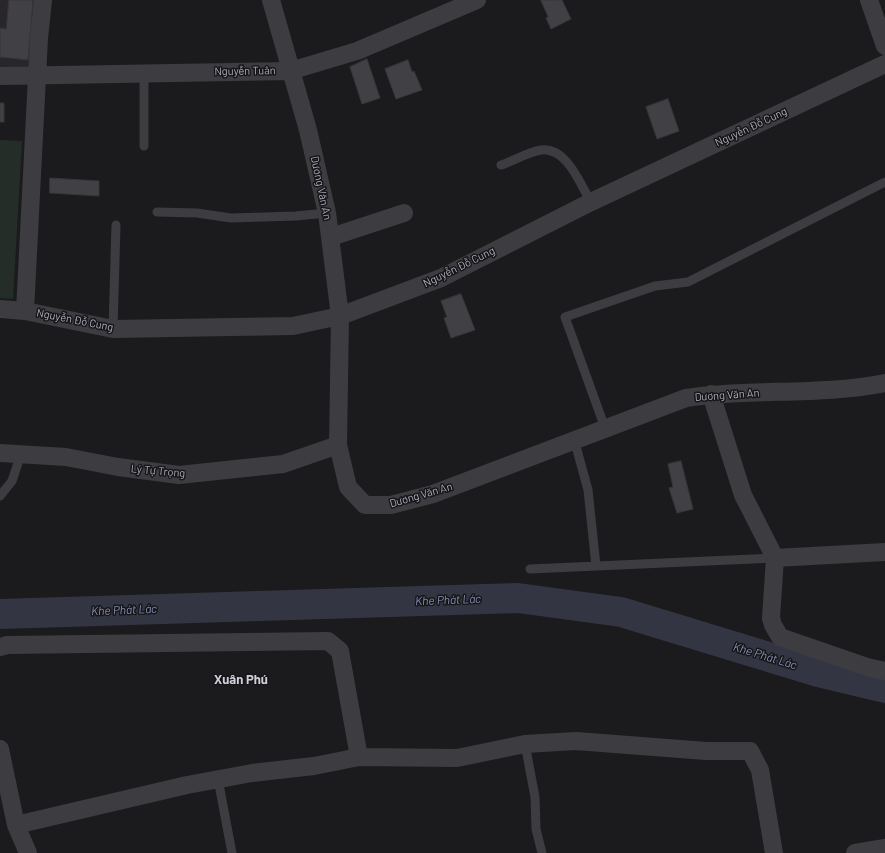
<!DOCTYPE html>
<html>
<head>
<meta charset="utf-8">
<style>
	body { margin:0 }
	canvas { display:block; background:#1b1a1d }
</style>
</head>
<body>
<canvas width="885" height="853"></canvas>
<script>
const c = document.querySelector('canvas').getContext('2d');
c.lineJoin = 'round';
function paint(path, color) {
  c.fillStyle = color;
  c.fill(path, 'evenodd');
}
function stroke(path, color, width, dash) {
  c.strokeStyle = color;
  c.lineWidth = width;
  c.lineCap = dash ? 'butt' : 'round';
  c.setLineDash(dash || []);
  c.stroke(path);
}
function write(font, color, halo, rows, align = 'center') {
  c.font = font + ' Barlow,sans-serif';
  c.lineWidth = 3;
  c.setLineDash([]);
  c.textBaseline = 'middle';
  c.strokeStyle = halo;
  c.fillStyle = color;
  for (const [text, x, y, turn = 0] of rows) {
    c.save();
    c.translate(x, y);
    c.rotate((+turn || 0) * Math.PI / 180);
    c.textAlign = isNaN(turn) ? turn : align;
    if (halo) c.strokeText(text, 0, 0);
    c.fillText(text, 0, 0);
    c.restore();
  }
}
paint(new Path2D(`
	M0,0H36L32,73L0,72Z`), '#28262a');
paint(new Path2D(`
	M0,140L22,141L13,299L0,298Z`), '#242d28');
stroke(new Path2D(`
	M0,614L518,598L621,612L818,672L885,688`), '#333642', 30);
const building = new Path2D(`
	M9,0H33L28,60L0,57V28L6,29Z
	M541,0H562L571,19L551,29L546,18L548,17Z
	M367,59L380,98L362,104L350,67Z
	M408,60L412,72L414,71L422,90L396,99L385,69Z
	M668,99L679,131L657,139L646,107Z
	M0,103H4V122H0Z
	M50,178L99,181V196L50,193Z
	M461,294L475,330L451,338L444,318L447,317L441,301Z
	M681,461L693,509L677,513L669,488L673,487L668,464Z`);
paint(building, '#414044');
stroke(building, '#363538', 1);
stroke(new Path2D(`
	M144,73V146
	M501,165C513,161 528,152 541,150C567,147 580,184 591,202
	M157,212L197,213L231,218L296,216L327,213
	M113,329L116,225
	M605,428L565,317L655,286L688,282L885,182
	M574,439L588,490L596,566
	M0,496L12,481L21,454
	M530,569L775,558
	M525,744L535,797L536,829L542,853
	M218,779L232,853`), '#3d3c41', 9);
stroke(new Path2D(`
	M271,0L308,130L327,213L340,316L338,445L348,487L365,505H391L433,494L686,398C752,388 819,396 885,383
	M869,0L885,46
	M0,76L290,71L357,51L477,0
	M331,237L404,213
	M0,309L25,311L113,329L293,326L340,316L441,278L591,202L885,64
	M25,311L39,38L43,0
	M711,394L743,495L775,558L771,618L773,625L780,637L867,667L885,671
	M0,453L66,457L118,467L179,475L283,464L338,445
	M775,558L885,552
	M0,647L7,645L328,641L340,651L359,757
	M0,749L16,825L28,853
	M16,825L187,785L252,773L314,766L359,757L457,758L525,744L576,741L706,751H750L760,770L774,853
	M855,853L885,848`), '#3d3c41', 18);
write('11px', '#aeaebb', '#161518', [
	["Nguyễn Tuân",245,71,-1],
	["Nguyễn Đỗ Cung",751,127,-25],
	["Dương Văn An",321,188,78],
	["Nguyễn Đỗ Cung",459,267,-26],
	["Nguyễn Đỗ Cung",75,320,11],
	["Dương Văn An",727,395,-4],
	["Lý Tự Trọng",158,471,5],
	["Dương Văn An",421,495,-16]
]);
write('italic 12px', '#878fb4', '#161518', [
	["Khe Phát Lác",448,600,-2],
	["Khe Phát Lác",124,610,-2],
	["Khe Phát Lác",765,656,17]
]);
write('bold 13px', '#cfcfd7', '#161518', [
	["Xuân Phú",241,680]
]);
</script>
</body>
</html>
